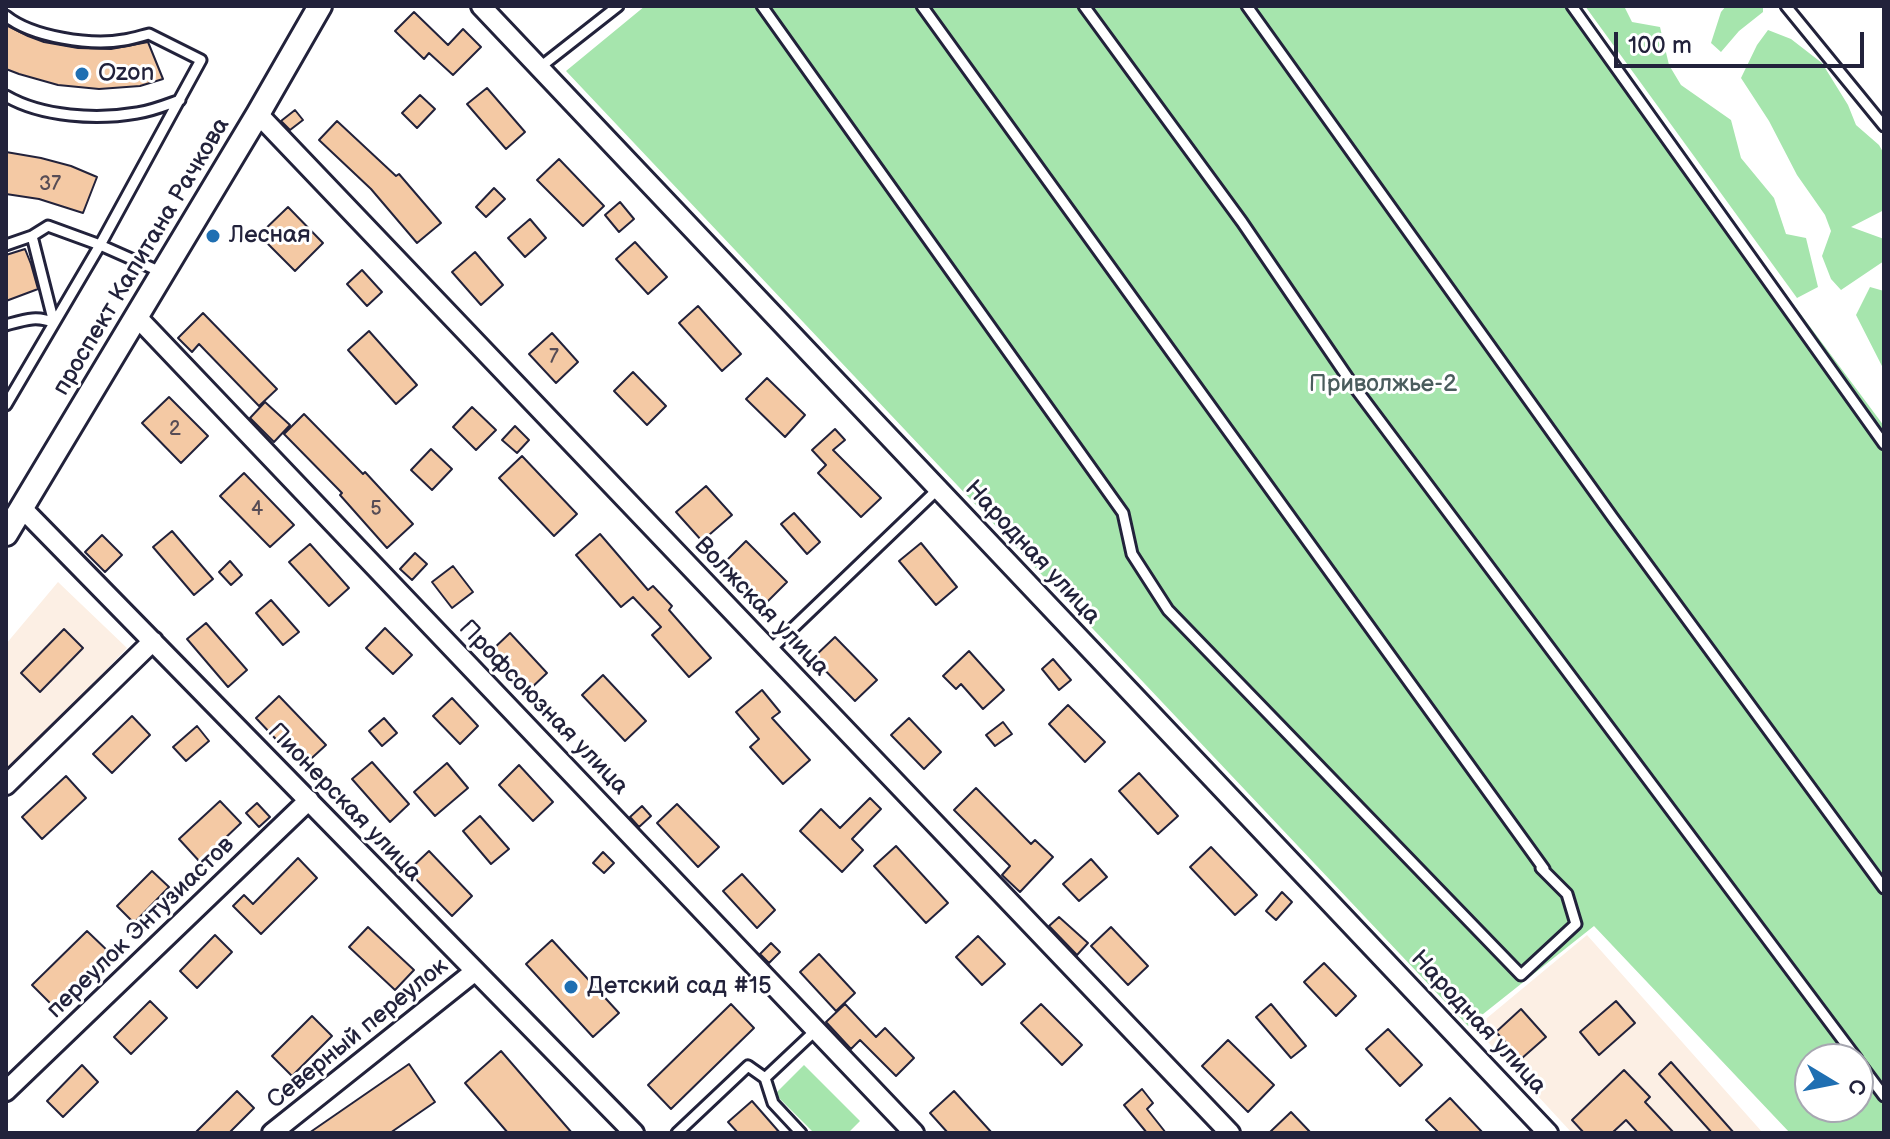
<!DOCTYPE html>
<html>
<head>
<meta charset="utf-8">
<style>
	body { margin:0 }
	#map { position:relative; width:1890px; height:1139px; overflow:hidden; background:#fff; font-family:"Balsamiq Sans",sans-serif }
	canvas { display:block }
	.frame { position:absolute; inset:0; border:8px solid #22223b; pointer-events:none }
	.north { position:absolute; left:1794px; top:1043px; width:80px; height:80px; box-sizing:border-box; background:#fff; border:2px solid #a7a7b1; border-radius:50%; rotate:100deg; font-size:22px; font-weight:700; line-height:32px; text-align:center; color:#22223b }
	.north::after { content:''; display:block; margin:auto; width:28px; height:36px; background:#1f6fb2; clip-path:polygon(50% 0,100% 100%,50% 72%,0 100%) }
	.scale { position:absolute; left:1614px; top:32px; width:250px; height:36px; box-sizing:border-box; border:4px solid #22223b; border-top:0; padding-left:10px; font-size:24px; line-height:28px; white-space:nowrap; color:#22223b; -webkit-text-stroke:6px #fff; paint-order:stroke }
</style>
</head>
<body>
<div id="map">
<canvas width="1890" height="1139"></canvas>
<div class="frame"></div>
<div class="north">С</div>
<div class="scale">100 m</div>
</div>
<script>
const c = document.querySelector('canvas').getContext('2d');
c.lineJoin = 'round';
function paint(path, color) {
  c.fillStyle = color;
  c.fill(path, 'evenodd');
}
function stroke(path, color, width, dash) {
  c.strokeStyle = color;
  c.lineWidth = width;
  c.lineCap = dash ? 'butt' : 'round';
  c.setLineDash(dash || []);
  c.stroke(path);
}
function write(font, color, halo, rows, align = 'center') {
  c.font = font + ' "Balsamiq Sans",sans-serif';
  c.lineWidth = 6;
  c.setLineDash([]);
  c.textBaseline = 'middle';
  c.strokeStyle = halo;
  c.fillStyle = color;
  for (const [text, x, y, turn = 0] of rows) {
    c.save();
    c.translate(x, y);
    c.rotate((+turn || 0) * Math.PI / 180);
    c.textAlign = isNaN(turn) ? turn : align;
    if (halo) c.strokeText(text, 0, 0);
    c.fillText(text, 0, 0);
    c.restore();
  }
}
paint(new Path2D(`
	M58,582L127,648L6,774V644Z
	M1587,935L1763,1133H1572L1475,1028Z`), '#fcefe4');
paint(new Path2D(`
	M645,6H1571L1884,426V1133H1790L1594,926L1468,1026L566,71ZM1810,1059H1858V1107H1810Z
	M1585,6H1624L1632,22L1660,27L1669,65L1681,85L1731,120L1741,158L1774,198L1786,234L1806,238L1818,287L1797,298Z
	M1726,6H1763V12L1739,31L1721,52L1711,43L1721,12Z
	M1768,30L1791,39L1822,63L1848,105L1856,125L1879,145L1884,154V210L1851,227L1884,239V261L1841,290L1831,279L1822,256L1831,231L1825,215L1797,175L1769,121L1741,78L1757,45Z
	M1870,287L1884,291V370L1856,315Z
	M804,1065L860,1121L848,1133H814L775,1094Z`), '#a6e5ad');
const building = new Path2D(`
	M414,12L448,45L463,29L481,47L453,75L429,53L424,59L395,31Z
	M6,25L28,36L44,42L78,48L111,49L148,42L163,79L140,86L99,89L58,85L19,74L6,69Z
	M487,88L525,132L506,149L467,104Z
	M420,95L435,109L417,128L402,113Z
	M295,110L303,120L290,130L281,121Z
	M337,121L396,176L399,174L441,223L417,243L371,189L319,140Z
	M6,152L41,158L71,166L97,177L83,213L39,199L6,194Z
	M559,159L604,206L583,226L537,180Z
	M494,188L505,199L486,217L476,207Z
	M620,202L634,219L619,232L605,215Z
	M288,207L323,243L295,271L259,235Z
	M530,219L546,238L525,257L508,238Z
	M635,242L667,277L648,294L616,259Z
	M25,249L31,264L38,289L6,301V255Z
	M475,252L503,285L481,305L452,272Z
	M362,270L382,292L367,306L347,284Z
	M698,306L741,354L722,371L679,323Z
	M203,313L277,389L259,406L199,344L192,352L178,338Z
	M369,331L417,385L396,404L348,350Z
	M552,333L578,362L556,383L529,354Z
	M633,372L666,406L647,425L614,391Z
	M767,378L805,415L785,437L746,399Z
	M169,397L208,436L181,463L142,423Z
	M265,402L290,425L274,442L250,418Z
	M472,407L496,430L476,450L453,427Z
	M304,414L363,474L365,472L413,524L387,548L340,495L342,493L284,434Z
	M515,426L529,440L517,453L502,440Z
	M835,429L845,440L833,450L881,498L861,517L818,473L826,465L812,450Z
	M431,449L452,469L432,490L411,470Z
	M522,456L577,514L554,536L499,478Z
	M244,473L294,525L270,547L220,496Z
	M706,486L732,515L702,541L676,512Z
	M794,513L820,542L807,554L781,524Z
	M172,531L213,579L194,595L153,547Z
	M600,534L648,590L653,586L672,606L669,610L711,658L689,677L652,635L661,627L633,597L621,607L576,555Z
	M102,535L122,555L105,572L85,552Z
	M746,541L787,582L765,604L724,563Z
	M921,543L957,587L936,605L899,561Z
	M310,544L349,588L329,606L289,562Z
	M415,553L427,564L412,580L400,569Z
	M230,561L242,575L231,585L219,572Z
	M453,566L473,592L452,608L432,582Z
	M271,600L299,632L283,645L256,613Z
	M206,623L247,670L228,687L187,639Z
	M385,628L412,655L393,674L366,648Z
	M64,629L83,648L40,692L21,673Z
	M510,633L547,673L528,691L491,651Z
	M835,637L877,680L855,701L813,658Z
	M969,651L1004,690L983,709L961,684L956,689L943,676Z
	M1053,659L1071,680L1059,690L1042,669Z
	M603,675L646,721L625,741L582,695Z
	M762,690L780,712L772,718L810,760L783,784L750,747L759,739L736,712Z
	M279,696L326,745L302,767L256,718Z
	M452,698L478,726L460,744L433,716Z
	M1068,705L1105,742L1085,762L1049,724Z
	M132,716L150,735L112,773L93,754Z
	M384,718L397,733L382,746L369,731Z
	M909,718L941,752L924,769L891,735Z
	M1003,722L1012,734L995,746L986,735Z
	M197,726L209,741L186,761L173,747Z
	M372,762L409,804L390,822L352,779Z
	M447,763L468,788L435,816L414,792Z
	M519,765L553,802L533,821L499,785Z
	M1139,773L1178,816L1158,834L1119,791Z
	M66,776L86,798L42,839L22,817Z
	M976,788L1031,844L1035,840L1053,857L1020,892L1002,875L1010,866L954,810Z
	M870,798L881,809L852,839L863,850L842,872L800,831L821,809L840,828Z
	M220,801L241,823L200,862L179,839Z
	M257,803L270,817L259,827L246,813Z
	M677,804L719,847L698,867L657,823Z
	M642,806L651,816L639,827L630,817Z
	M480,816L509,849L491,864L463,831Z
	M896,846L948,903L926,923L874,866Z
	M1211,847L1257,895L1235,915L1190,867Z
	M429,851L472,896L452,916L408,871Z
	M603,852L614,863L604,873L593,863Z
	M298,858L317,878L261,934L233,906L244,895L253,904Z
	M1091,859L1107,877L1079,901L1063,884Z
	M152,871L169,887L134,923L117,906Z
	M742,874L775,910L757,928L723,891Z
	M1282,892L1292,902L1276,920L1266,911Z
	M1059,917L1088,943L1077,955L1049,926Z
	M368,927L414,970L395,990L349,947Z
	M1111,927L1148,966L1128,985L1091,946Z
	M87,931L111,954L56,1009L32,985Z
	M215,935L232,952L197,988L180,971Z
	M978,936L1005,964L982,985L956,957Z
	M552,940L619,1013L593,1037L526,964Z
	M771,943L780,952L769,963L760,954Z
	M819,954L855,993L836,1011L800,972Z
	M1324,963L1356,996L1336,1016L1304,982Z
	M150,1001L167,1018L131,1054L114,1037Z
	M1616,1001L1635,1023L1599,1055L1580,1032Z
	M731,1004L754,1028L671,1109L648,1085Z
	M845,1004L876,1037L885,1028L914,1058L896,1076L860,1040L851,1049L826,1022Z
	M1041,1004L1082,1045L1062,1065L1021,1023Z
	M1271,1004L1306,1046L1291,1058L1256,1017Z
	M1521,1009L1546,1037L1521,1059L1496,1032Z
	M312,1016L332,1036L292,1076L272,1056Z
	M1388,1029L1422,1065L1400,1086L1366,1049Z
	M1228,1040L1274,1085L1248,1112L1202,1066Z
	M501,1051L572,1133H508L465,1083Z
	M1671,1062L1734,1133H1712L1659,1074Z
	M409,1064L435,1102L390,1133H309Z
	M82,1065L98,1082L63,1117L47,1101Z
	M1624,1070L1650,1097L1645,1102L1674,1133H1638L1626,1120L1612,1133H1584L1572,1120Z
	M1142,1089L1153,1103L1147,1109L1166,1133H1147L1124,1105Z
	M237,1091L254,1108L229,1133H195Z
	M954,1091L992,1133H948L930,1113Z
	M1450,1098L1483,1133H1439L1426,1120Z
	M752,1101L780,1133H738L728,1122Z
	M1291,1112L1311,1133H1269Z`);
paint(building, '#f4c9a4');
stroke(building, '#22223b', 2);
const service = new Path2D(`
	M762,6L1123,513L1132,554L1168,610L1521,975L1576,924L1567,894L1541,868L1544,869L922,6
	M1084,6L1242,222L1350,381L1857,1059
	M1247,6L1613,518L1884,888
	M1572,6L1884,444
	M1786,6L1884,126
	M6,16C32,37 91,46 124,40C132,39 141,36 149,34L201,60L100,245L6,405
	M539,68L618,6
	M6,96C42,117 97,120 137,113C152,111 166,105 180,100
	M32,236L54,323
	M6,245L32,236L48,226L100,245L161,272
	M6,325C24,320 37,315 54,323
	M770,650L938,489
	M1858,1061L1884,1096
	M677,1133L748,1066L765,1078
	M801,1133L773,1103L765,1078L816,1030`);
const minor = new Path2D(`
	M481,6L1548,1133
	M258,114L1230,1133
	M137,317L914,1133
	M21,507L634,1133
	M6,785L153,641
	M6,1091L309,800
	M272,1133L474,972`);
const tertiary = new Path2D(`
	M6,534L258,114L320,6`);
stroke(service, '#22223b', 15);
stroke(minor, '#22223b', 24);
stroke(tertiary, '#22223b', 28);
stroke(service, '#fff', 9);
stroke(minor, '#fff', 18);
stroke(tertiary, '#fff', 22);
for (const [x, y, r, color] of [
	[82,74,8,"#1f6fb2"],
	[213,236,8,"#1f6fb2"],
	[571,987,8,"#1f6fb2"]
]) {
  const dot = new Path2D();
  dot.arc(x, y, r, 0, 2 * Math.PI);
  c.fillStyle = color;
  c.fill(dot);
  stroke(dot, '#fff', 3);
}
write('20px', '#564c55', null, [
	["37",50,185],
	["7",554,358],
	["2",175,430],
	["4",257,510],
	["5",376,510]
]);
write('24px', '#22223b', '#fff', [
	["Ozon",98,74],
	["Лесная",229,236],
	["Детский сад #15",587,987]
], 'left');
write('24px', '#22223b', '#fff', [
	["проспект Капитана Рачкова",142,257,-59],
	["Народная улица",1032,553,47],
	["Волжская улица",761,607,46],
	["Профсоюзная улица",543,708,46],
	["Пионерская улица",344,803,46],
	["переулок Энтузиастов",141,928,-44],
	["Народная улица",1478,1023,47],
	["Северный переулок",358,1034,-39]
]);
write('24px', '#4a5c5d', '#fff', [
	["Приволжье-2",1383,385]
]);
</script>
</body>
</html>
